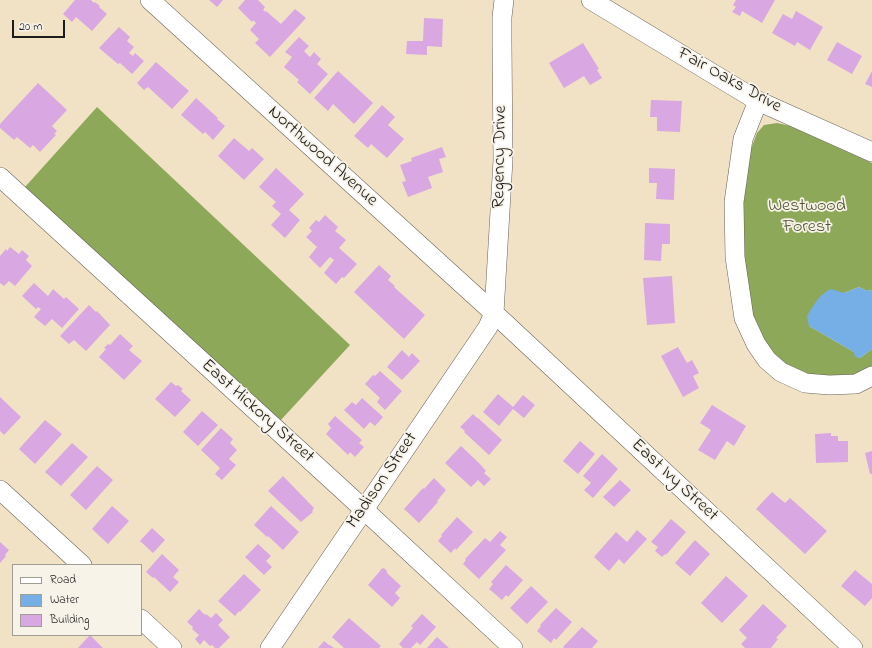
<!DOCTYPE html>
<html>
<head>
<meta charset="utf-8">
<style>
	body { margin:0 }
	#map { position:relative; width:872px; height:648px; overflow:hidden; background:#f1e2c6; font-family:"Indie Flower",sans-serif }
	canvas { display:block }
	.legend { position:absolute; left:12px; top:564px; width:130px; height:72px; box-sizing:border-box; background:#f7f3e8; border:1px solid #9f9d96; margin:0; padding:5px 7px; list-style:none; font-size:12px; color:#1c1c1c }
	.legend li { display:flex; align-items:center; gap:8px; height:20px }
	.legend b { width:20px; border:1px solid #9f9d96 }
	.scale { position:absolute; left:12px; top:20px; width:53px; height:18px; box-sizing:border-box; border:2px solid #1c1c1c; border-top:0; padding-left:5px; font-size:12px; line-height:14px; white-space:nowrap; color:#1c1c1c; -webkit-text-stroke:3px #f7f3e8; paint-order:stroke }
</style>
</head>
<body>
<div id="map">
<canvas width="872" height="648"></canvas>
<ul class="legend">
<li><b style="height:5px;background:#fff"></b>Road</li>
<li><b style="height:11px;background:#75afe5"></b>Water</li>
<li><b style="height:11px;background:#d9a7e2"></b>Building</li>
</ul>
<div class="scale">20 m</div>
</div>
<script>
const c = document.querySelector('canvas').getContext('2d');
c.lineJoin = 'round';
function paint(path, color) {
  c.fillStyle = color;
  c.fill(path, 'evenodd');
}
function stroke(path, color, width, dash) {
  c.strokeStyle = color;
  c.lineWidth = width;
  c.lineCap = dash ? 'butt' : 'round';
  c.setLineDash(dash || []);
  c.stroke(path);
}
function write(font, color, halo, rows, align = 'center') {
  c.font = font + ' "Indie Flower",sans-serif';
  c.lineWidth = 3.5;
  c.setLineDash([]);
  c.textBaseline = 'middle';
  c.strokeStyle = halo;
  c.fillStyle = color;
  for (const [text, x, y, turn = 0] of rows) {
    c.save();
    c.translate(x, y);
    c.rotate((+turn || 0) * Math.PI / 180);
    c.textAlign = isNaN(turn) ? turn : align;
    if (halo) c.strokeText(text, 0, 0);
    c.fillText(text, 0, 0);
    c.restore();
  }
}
paint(new Path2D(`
	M97,107L350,345L280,421L25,187Z
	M777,123L790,126L872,163V290L867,291L859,287L844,293L809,326L854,352L860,358L872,349V367L854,377L827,378L799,374L771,354L753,319L745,280L741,221L751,149L757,133L764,125Z`), '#8ea85a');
paint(new Path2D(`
	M859,287L867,291L872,290V349L860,358L855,357L854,352L809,326L807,316C813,306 819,294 831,289L844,293Z`), '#75afe5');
paint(new Path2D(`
	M75,0H91L94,3L95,2L100,6L99,7L107,14L92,31L76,17L72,22L63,14Z
	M209,0H223L217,7Z
	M245,0H258L265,7L263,10L266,12V11L281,24L295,9L306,18L270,57L255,43L259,39L250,30L256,23L253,20L252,22L238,8Z
	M736,0H775L762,23L742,11L740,16L732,12L736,7L733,5Z
	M796,11L823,27L810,50L797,42L795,46L772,33L783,14L792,19Z
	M424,18L443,19L442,47L427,46V55L406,54L407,41H423Z
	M119,27L130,37L127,41L134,47L129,53L133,56L135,53L144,61L132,74L120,63L118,64L99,48Z
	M299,37L309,46L304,51L310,57L314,52L321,59L317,64L328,74L310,94L297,82L299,80L284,67L292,57L285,52Z
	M837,42L862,56L852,74L827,60Z
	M583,43L599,69L597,70L602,78L590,85L584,76L564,88L549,63Z
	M156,62L189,91L172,109L148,87L144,90L137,83Z
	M338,71L373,103L354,124L333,104L328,111L314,98Z
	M872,71V87L865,84Z
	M38,83L67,110L52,126L57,131L54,134L56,135L40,152L33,145L30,148L17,137L14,140L0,128V124Z
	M196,98L218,118L217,119L225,126L213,140L205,132L203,134L181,115Z
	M651,100L682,101L680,132L657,131V117H650Z
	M382,105L395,117L388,125L404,139L387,158L371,144L368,148L354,136Z
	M234,138L249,151L252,148L264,159L244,180L218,156Z
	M442,147L446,157L439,159L443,172L428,177L432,188L408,197L402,182L406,181L400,165L412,161L411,158Z
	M276,168L304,194L289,210L300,220L285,238L271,225L281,214L272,206L276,202L259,187Z
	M649,168L675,169L674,200L656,199L657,183H649Z
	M325,215L338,227L335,231L346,240L339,248L357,264L344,278L342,277L336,284L324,273L334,260L330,257L320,268L309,257L317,247L306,237L312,231L309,228L316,220L319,222Z
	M645,223L670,224V244H662L661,261L644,260Z
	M10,247L19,254L22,250L29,256L26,260L32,266L15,286L9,281L4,286L0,283V256L6,249L7,251Z
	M379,265L391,276L388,280L395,286L394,287L425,315L404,339L354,292Z
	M672,276L675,323L647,325L643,278Z
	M34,283L48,296L53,289L64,299L66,297L79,309L62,328L52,319L45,326L34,317L41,309L38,307L36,309L22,296Z
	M89,305L96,312L97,311L110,325L86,351L74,340L69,344L60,336Z
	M120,334L133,346L129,350L142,361L124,380L99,357L106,349L104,348L108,344L110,345Z
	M678,347L687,363L692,360L699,373L693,376L699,388L683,397L661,356Z
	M402,350L409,357L412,353L420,361L402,380L387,367Z
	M380,371L402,391L385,410L377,402L380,398L365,384L373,375L375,376Z
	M171,382L176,386L178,385L183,389L181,391L191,400L175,417L155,399Z
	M498,394L513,407L523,395L535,405L524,418L513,409L499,426L483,412Z
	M0,397L21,417L4,435L0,431Z
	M362,398L383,417L375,426L370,422L364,429L344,410L352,402L356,405Z
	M712,405L746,426L734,446L727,441L715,460L698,450L711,430L700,423Z
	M202,411L218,425L198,446L183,432Z
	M473,414L477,418H478L502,440L489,455L464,432L465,431L460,427Z
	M335,416L362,440L359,443L364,447L355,457L350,452L348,455L326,434L331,428L328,424Z
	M45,420L62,434L35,464L19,449Z
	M221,428L233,439L230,443L237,450L229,459L236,465L222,480L215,474L220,468L201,450Z
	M831,433V436H838V441H848V462L816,463L815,434Z
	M580,441L595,454L578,474L563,461Z
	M72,443L88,457L61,486L45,472Z
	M461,446L479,463L486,471L484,473L491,479L484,486L478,480L471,487L445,463Z
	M872,451V474H870L865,453Z
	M602,454L618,469L593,498L584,490L591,483L583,476Z
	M97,466L113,480L86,510L70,495Z
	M283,476L314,508L312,511L313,512L301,522L268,491Z
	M434,478L446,490L437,501L438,502L419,523L404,509L423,488L424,489Z
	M620,480L631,490L614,507L603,497Z
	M772,492L785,503L790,498L827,531L805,554L756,509Z
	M112,506L129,521L108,544L92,529Z
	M271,506L299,532L283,550L268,536L267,537L254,525Z
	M457,517L473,532L456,550L455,548L451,553L438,541L442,536L441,535Z
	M671,519L686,532L666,555L665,554L662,557L655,551L658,547L651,542Z
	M152,528L165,540L153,553L140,541Z
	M637,530L647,539L624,564L619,559L609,571L594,557L616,532L627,542Z
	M500,531L507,537L500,545L506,550L479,579L463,564L466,560L465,559L485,538L490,542Z
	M695,540L710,554L690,576L675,563Z
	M0,542L9,550L5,555L6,556L0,563Z
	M258,544L271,556L266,561L272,567L264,575L245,557Z
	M162,554L179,570L173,577L179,582L170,592L154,577L153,578L146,572Z
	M506,565L523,580L508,597L506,595L502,600L489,589L493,584L491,582Z
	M384,568L387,571V573L401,586L395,593L400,598L392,607L368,585L380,571L381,569Z
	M855,570L872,584V598L865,606L841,586Z
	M244,574L261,590L240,612L239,611L235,616L218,601Z
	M726,576L748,596L722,623L701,603Z
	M531,586L548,602L527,624L510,608Z
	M763,604L787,626L776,638L778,639L771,648H745L741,644L747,638L739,630Z
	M556,608L572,622L556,640L554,638L551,643L537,631L541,626L540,625Z
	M199,609L205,615L206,614L211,618L216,613L223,620L218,625L230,637L219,648H215L212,645L210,646L204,640L200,645L195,639L199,635L192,629L193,627L187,622Z
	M422,614L436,627L420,645L417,642L411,648H403L399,644L413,628L411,626Z
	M349,618L381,646L379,648H344L332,637Z
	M582,627L598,641L592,648H564L563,647Z
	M90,635L103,648H78Z
	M437,637L449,648H427Z
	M324,641L329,645H330L334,648H318Z`), '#d9a7e2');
const street = new Path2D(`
	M150,0L494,313L853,648
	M591,0L758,101L872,152
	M758,101L743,139L734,202L735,257L744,318L756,344L767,360L781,372L805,383L829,385L856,384L872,376
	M0,177L345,492L513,648
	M0,490L82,565
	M141,619L172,648
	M270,648L488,327L494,313L503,160L502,42V17L504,0`);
stroke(street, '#676158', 20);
stroke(street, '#fff', 19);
write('18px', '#1c1c1c', '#f7f3e8', [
	["Fair Oaks Drive",729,81,29],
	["Northwood Avenue",322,157,42],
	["Regency Drive",501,157,-89],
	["East Hickory Street",257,412,42],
	["Madison Street",383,481,-56],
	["East Ivy Street",674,481,43]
]);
write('18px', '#515636', '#f7f3e8', [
	["Westwood",807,207],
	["Forest",807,228]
]);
</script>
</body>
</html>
